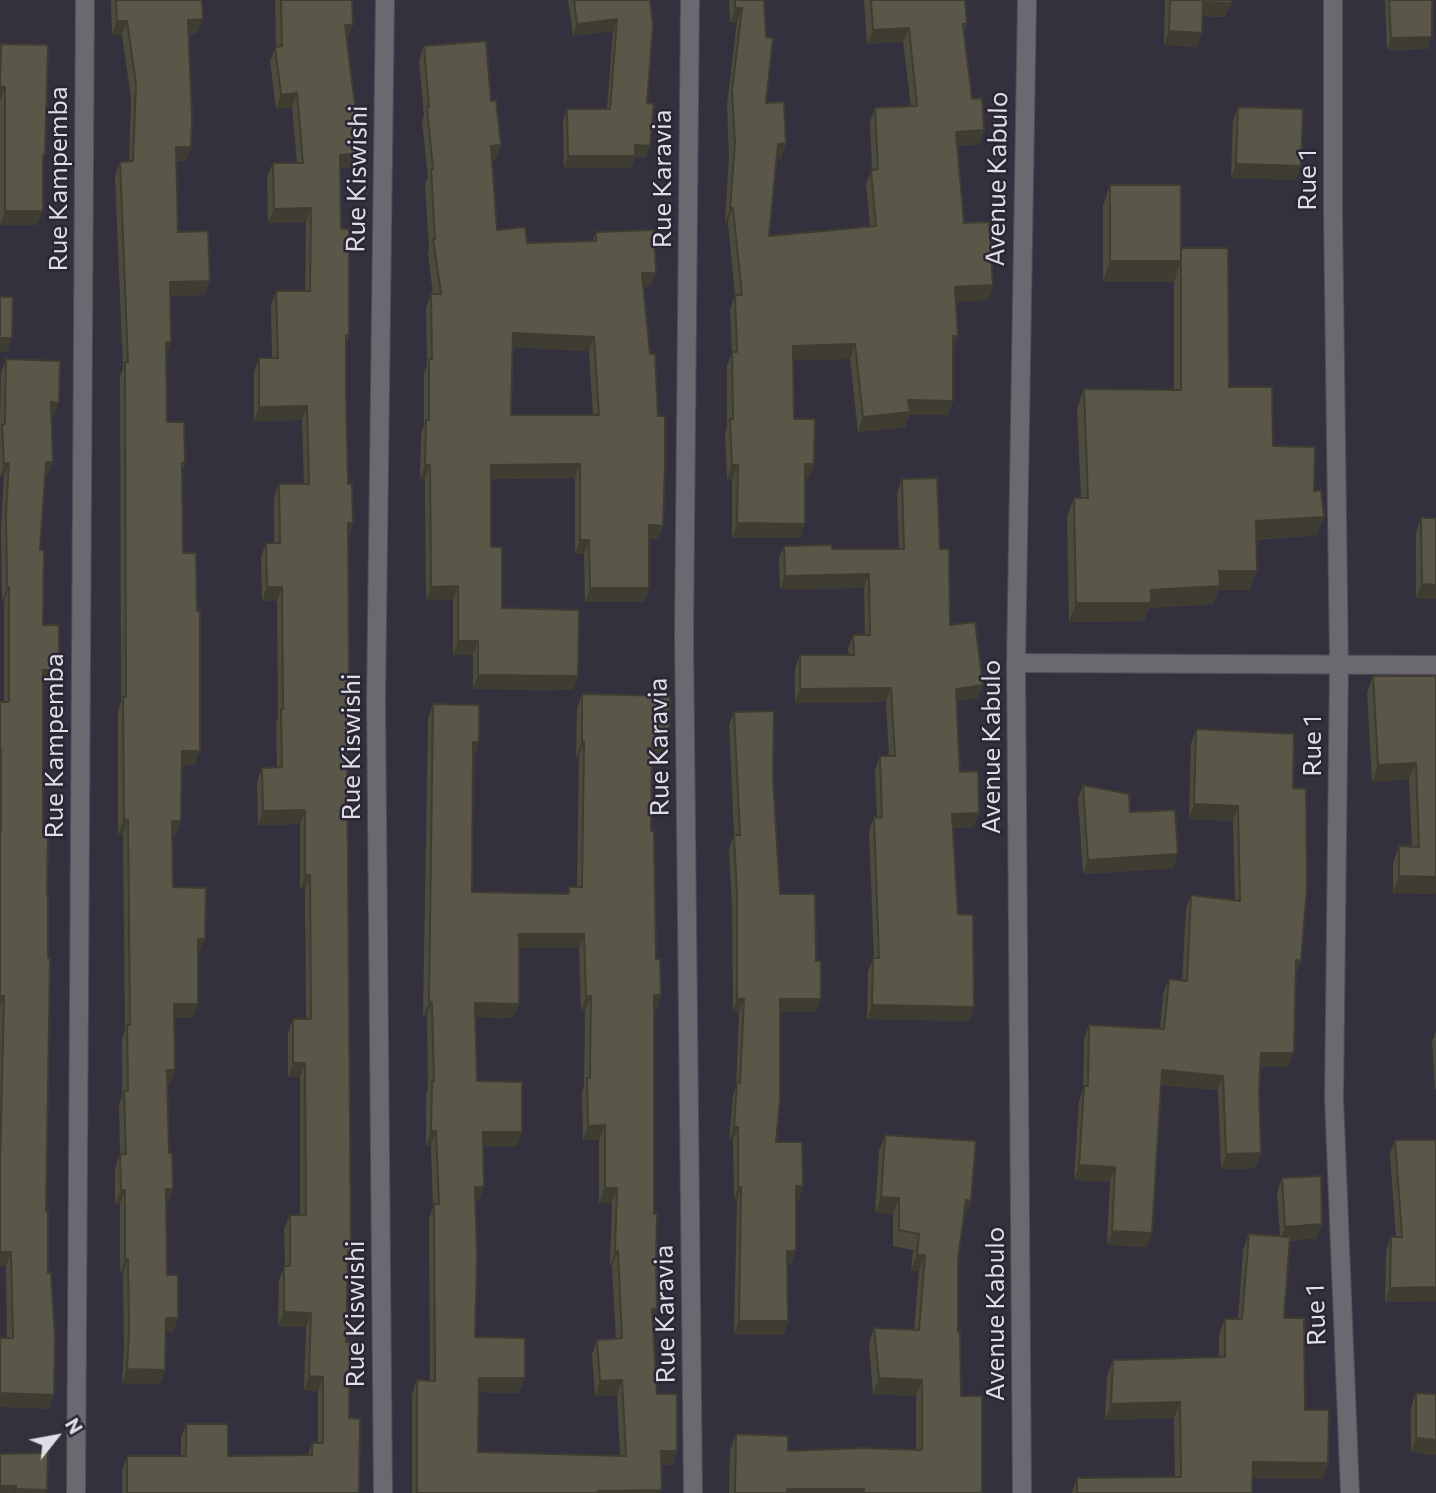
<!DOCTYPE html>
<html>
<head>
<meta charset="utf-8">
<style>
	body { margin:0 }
	#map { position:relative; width:1436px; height:1493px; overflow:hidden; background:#34313f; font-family:Commissioner,sans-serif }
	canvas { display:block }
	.north { position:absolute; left:21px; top:1402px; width:70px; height:70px; -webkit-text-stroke:5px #2a2734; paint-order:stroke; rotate:59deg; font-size:19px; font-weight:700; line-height:28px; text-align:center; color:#dfdee7 }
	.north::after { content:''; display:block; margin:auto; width:24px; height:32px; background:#dfdee7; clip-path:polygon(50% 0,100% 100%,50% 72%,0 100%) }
</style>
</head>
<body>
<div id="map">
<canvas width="1436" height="1493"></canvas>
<div class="north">N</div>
</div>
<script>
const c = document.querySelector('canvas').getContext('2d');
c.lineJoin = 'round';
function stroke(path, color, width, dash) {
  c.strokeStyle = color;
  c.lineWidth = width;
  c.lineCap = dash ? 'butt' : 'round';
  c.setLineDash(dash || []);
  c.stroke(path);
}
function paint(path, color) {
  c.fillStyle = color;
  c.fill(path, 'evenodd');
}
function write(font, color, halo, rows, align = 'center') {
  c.font = font + ' Commissioner,sans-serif';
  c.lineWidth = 5;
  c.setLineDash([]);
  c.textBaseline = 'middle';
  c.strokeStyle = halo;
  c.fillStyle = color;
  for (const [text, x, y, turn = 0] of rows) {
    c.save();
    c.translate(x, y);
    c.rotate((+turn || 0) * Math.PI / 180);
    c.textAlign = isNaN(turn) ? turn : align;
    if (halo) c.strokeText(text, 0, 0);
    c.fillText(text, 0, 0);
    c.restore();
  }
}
const minor = new Path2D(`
	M690,0L684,636L693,1493
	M1333,0V215L1339,665L1334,1098L1350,1493
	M1016,663L1436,665
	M76,1493L85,0
	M383,1493L376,701L385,0`);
const tertiary = new Path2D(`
	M1022,1493L1016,663L1027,0`);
stroke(minor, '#4f4d5a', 20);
stroke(tertiary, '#4f4d5a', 20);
stroke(minor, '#6a6970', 18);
stroke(tertiary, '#6a6970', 18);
paint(new Path2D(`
	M111,0H202L203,19L197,33L189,34L186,161H176L178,232L205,295L170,296L166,356L167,422L185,463L182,471L183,553L195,765H182L181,821L176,835H172L173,887L200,953H198L193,1018H175V1070L170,1084H168V1203H166L167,1275L173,1332H166L165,1370L160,1384L122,1383L124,1347L123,1273H120V1204H115V1168L120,1154L119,1105L122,1096V1039L125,1031L123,834H118V711L121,702L120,376L123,369L115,176L120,162H129L131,98L122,35H112Z
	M275,0H352L347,39L356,167L340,168L341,229L349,335L346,344V394L348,484L353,523L349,535L347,746L351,1251L348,1261L346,1342L349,1418L359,1493H122V1470L127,1456H181V1438L186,1424L228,1456L308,1455L312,1443H318V1391L304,1390L306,1327L278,1326L279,1280L285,1266L284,1229L290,1215H300V1077H288V1033L293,1019H306L305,889H300V824L258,825L257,782L262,768H277L276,723L278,717L277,601H262L261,557L266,543H274V498L279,484H304L302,420L254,421V372L259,358H272L271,305L276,291H305L306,222L268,223L267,177L273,163H297L292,107L276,109L270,61L276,47Z
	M568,0H650L646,158L635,157L631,168H564L563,121L567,109H607L613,31L573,36Z
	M729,0H764L766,103L786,143L781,158H777L769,236L870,226L866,184L872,170L870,122L875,108L911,106L903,42L867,44L864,0H965L967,24L964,31L972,99L984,130L979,144L957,146L964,223L993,285L988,300L956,301L948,415H909L905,427L858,432L850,359L793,360L794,419L814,464L809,478H805L800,538H732V480H727L725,434L727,427V366L732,353L730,310L735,295L728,222H725L729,157L727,105L737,22L730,23Z
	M1165,0H1231L1225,17L1203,16L1197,47L1164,45Z
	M1385,0H1432L1428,49L1387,50Z
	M1,44L45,155L43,162L37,225H0V46Z
	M424,46L491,101L501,145L496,159L492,160L497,230L527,243L593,241L596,232L651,286L644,287L658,539H649V588L644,602H585L584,554H575V478L491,479V547L502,608L578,676L573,690L473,689V655H453V600H426L425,479H420L421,434L424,426V373L427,366L426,308L431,294H433L428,253L429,249L425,183L428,177L422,121L424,115L419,60ZM513,347L589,351L593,415H511Z
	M1238,107L1296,180L1231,178L1233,121Z
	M1110,185L1181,248L1229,387L1273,446L1314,491L1317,535L1256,540L1250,590H1219L1213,604L1149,608L1144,621L1069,622L1067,517L1074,498H1081L1077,408L1084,389L1174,390V281L1103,282V206Z
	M6,359L54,417L51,416L48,476H45L40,550L43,625L59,670L54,684H43V832L47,896L46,1211L48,1273L49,1409L7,1338L6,1266H0V702H4V601H2L1,527L4,477H0V420L1,372Z
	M902,479L940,549L950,625L978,698L956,701L960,772L974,827L953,828L958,914L970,1021L867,1019L868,971L874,958L869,831L874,818L877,817L875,770L880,756H889L886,702L795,703V669L800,655H849L848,649L853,635H865L864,588L780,589L779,559L784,546L832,549H899L897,493Z
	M1421,518L1436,599L1416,598V532Z
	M1373,676H1436V894L1393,893V863L1399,846L1412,847L1409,779L1372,782L1367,692Z
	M582,694L669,743L664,758H652L651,831L656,959L661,995L656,1009L654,1010L653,1321L657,1394L677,1451L672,1465H662L661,1493H412V1395L417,1380L430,1381L429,1218L433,1208L431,1146H426V1095L428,1089L427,1016H423L428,719L433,704L474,757L472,892L567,894L569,887H577L579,757H576L577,709ZM519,948H579L581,1011H585L584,1085L582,1093L583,1140H599V1203H612L610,1266H612L616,1339L597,1340L592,1354L595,1396L617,1395L620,1456L478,1452L479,1392L519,1393L525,1378L475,1337V1201H479L483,1146L517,1147L477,1081L476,1017L513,1018Z
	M734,712L773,779L780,894L816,1012H780L776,1142L799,1200H796V1251L791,1264H787L788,1321L783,1335L734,1334L737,1200H734L733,1140H729L733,1096L736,1087L739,1012H733L732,910L729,849L734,835L729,725Z
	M1196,729L1293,788L1301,961L1296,974L1288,1067H1261L1259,1089L1261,1153L1256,1168L1221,1169L1218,1090L1161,1085L1147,1247L1107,1245L1110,1182L1074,1180L1079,1101L1083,1089L1084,1039L1089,1025L1160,1029L1163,994L1169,979L1182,981L1186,909L1191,895L1235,901L1233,821L1189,819L1191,744Z
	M1083,785L1130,812L1178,854L1173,868L1083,874L1078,799Z
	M1436,1031V1089L1435,1090L1432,1041Z
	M885,1135L971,1201L965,1217H964L958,1259V1332L961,1396L982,1493H729L730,1451L736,1434L788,1451L916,1450V1396L873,1394L869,1344L874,1328L914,1330L919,1271H911L913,1250L893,1246V1214L875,1213L879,1151Z
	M1395,1140L1436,1301L1385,1302L1386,1251L1391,1237H1396L1390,1154Z
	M1282,1178L1317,1238L1289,1241L1284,1318L1305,1410L1328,1463L1322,1479L1253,1478L1252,1493H1072L1077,1478L1175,1477L1174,1418L1105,1420L1107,1376L1113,1360L1219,1357V1335L1225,1319H1238L1243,1250L1249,1234L1280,1237L1277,1192Z
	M1416,1393L1436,1394V1455L1411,1452V1407Z`), '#4d4b3e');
paint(new Path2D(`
	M1203,2L1231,3L1225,17L1198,15Z
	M735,8H742L737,22L730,23Z
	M203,19L197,33L183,34L188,20Z
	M617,19L613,31L573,36L577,24Z
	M117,21H127L122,35H112Z
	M345,25H353L348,39H340Z
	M909,28L903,42L867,44L873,30Z
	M1169,31L1202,33L1197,47L1164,45Z
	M1432,37L1428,49L1387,50L1391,38Z
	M0,87H5L0,101Z
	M297,93L292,107L276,109L281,95Z
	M984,130L979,144L950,146L956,132Z
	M786,143L781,158H773L778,144Z
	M501,145L496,159L486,160L491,146Z
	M635,145L650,146L646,158L635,157L631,168H564L568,156Z
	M176,147H191L186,161H171Z
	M361,153L356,167L335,169L340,155Z
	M1236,164L1301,166L1296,180L1231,178Z
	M311,208L306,222L268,223L274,209Z
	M730,208H733L728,222H725Z
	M5,211H43L37,225H0Z
	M1110,261H1181L1174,282H1103Z
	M642,273H656L651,286L637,287Z
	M210,281L205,295L165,296L170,282Z
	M993,285L988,300L950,302L955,287Z
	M513,333L594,337L589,351L508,347Z
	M953,336H958L953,350Z
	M0,338H12L7,352H0Z
	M166,342H171L166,356Z
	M855,344L850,359L788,361L793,346Z
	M908,400L953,401L948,415H909L905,427L858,432L863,417Z
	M51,402L59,403L54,417L46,416Z
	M307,406L302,420L254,421L259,407Z
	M46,462H53L48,476H40Z
	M9,463L4,477H0L4,464Z
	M580,464L575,478L486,479L491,465Z
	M805,464H814L809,478H800Z
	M425,465H430L425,479H420Z
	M732,465H738L732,480H727Z
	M1324,517L1317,535L1249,540L1256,521Z
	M348,523H353L348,537Z
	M737,523L805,524L800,538H732Z
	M649,525L663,526L658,539H644Z
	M580,540H589L584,554H575Z
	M1219,571H1257L1250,590H1219L1213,604L1149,608L1144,621L1069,622L1076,603L1151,590Z
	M869,574L864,588L780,589L785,576Z
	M1422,584L1436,585V599L1416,598Z
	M458,586L453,600H426L431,587Z
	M7,587H9L4,601H2Z
	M267,587H282L277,601H262Z
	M590,588H649L644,602H585Z
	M458,641H478L473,655H453Z
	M43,670H59L54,684H38Z
	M478,675L578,676L573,690L473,689Z
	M983,685L978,698L951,702L956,689Z
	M891,688L886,702L795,703L800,689Z
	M473,742H479L474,757H468Z
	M582,742H584L579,757H576Z
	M652,743H669L664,758H646Z
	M182,751H200L195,765H177Z
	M1416,763L1409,779L1372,782L1378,765Z
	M1194,804L1238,806L1233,821L1189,819Z
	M305,810L300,824L258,825L263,811Z
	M979,813L974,827L947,828L952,814Z
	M124,819L128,820L123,834H118Z
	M172,821H181L176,835H167Z
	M1178,854L1173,868L1083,874L1088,860Z
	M305,875H310L305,889H300Z
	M1399,876L1436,877V894L1393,893Z
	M519,934H584L579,948H514Z
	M198,939H205L200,953H193Z
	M1296,960L1301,961L1295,975Z
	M654,995H661L656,1009L648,1010Z
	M0,996H4L0,1007Z
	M586,996H591L585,1011H581Z
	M737,999H744L739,1012H733Z
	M780,999H821L816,1012H775Z
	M429,1002H432L427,1016H423Z
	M475,1003L519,1004L513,1018L470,1017Z
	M174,1004H198L193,1018H169Z
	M872,1005L974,1007L970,1021L867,1019Z
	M1261,1053H1294L1288,1067H1256Z
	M293,1063H305L300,1077H288Z
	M167,1070H175L170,1084H162Z
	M1162,1070L1223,1076L1218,1090L1157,1085Z
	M605,1125L599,1140H583L588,1126Z
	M734,1127H738L733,1140H729Z
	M431,1131H436L431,1146H426Z
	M483,1132H522L517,1147L477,1146Z
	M1261,1153L1256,1168L1221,1169L1226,1154Z
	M1079,1165L1115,1167L1110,1182L1074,1180Z
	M796,1186H803L799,1200H791Z
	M475,1187H484L479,1201H469Z
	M738,1187H741L737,1200H734Z
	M605,1188H617L612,1203H599Z
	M166,1189H173L168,1203H161Z
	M121,1190H125L120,1204H115Z
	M881,1197L899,1198L893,1214L875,1213Z
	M966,1200L971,1201L965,1217H960Z
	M1322,1224L1317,1238L1280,1241L1285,1227Z
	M1112,1231L1152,1233L1147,1247L1107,1245Z
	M615,1251H618L612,1266H610Z
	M787,1251H796L791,1264H782Z
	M0,1252H11L6,1266H0Z
	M917,1255H925L919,1271H911Z
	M125,1259H128L123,1273H120Z
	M1436,1287V1301L1385,1302L1390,1288Z
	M657,1308L652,1323V1309Z
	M284,1312L311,1313L306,1327L278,1326Z
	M166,1318H178L173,1332H161Z
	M739,1321H788L783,1335L734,1334Z
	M127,1369L165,1370L160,1384L122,1383Z
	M309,1376L323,1377L318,1391L304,1390Z
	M479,1378H525L519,1393L473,1392Z
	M879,1378L922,1380L916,1396L873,1394Z
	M622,1380L617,1395L595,1396L600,1381Z
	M0,1393L54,1395L49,1409L0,1407Z
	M1180,1402L1174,1418L1105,1420L1111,1404Z
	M1416,1438L1436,1440V1455L1411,1452Z
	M661,1451H677L672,1465H656Z
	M1253,1462L1328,1463L1322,1479L1247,1478Z
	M0,1486H16L14,1493H0Z
	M16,1489L47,1490L46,1493H15Z
	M787,1489H864L863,1493H786Z
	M662,1490L661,1493H597L598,1491Z`), '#3f3d32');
const building = new Path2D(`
	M116,0H202L203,19L188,20L192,116L191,147H176L178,232L208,231L210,281L170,282L171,342H166L167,422H184L185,463H182L183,553H196L197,611H200V751H182L181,821H172L173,887L206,888L205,939H198V1004H174L175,1070H167L169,1153H172L173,1189H166L167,1275H178V1318H166L165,1370L127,1369L129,1333L128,1259H125V1190H121L120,1154H126L124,1091H128L127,1025H130L128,820L124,819L123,697H126L125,362H128L120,162L133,161L136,84L127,21H117Z
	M281,0H352L353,25H345L361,153L340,155L341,229H349V335H346V394L348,484H352L353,523H348L349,672L347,746L351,1251H348L346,1342H350L349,1418L360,1419L359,1493H127V1456H186V1424H228V1456L312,1455V1443H323V1377L309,1376L311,1313L284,1312V1266H290V1215H306L305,1063H293V1019H311L310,875H305V810L263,811L262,768L282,767L281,709H283L282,587H267L266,543H280L279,484H309L307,406L259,407V358H278L276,291H310L311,208L274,209L273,163H303L297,93L281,95L275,47L282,46Z
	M574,0H650L653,26L647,103L654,104L650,146L635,145V156H568L567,109H610L617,19L577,24Z
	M735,0H764L766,37L773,38L766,103L784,102L786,143L778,144L769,236L876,226L871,170L878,169L875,108L917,106L909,28L873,30L871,0H965L967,24H963L972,99L982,98L984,130L956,132L964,223L989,222L993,285L955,287L958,336H953V401L908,400L910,412L863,417L855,344L793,346L794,419H815L814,464H805V524L737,523L738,465H732L730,419H733L732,352H737L735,295H742L733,208H730L735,143L732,91L742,8H735Z
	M1170,0H1231V3L1203,2L1202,33L1169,31Z
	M1389,0H1432V37L1391,38Z
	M486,41L491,101L496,100L501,145L491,146L497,230L525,227L527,243L596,241V232L654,230L656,273H642L650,354H655L658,416H665V464L663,526L649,525V588H590L589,540H580V464L491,465V547H502V608L579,610L578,676L478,675V641H458V586L431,587L430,465H425L426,420H429V359H432L431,294H441L433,239H435L431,169H433L427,107H429L424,46ZM513,333L594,337L599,415H511Z
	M1,44L48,45L45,155H43V211H5V87H0Z
	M1238,107L1303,109L1301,166L1236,164Z
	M1110,185H1181V261H1110Z
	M1181,248H1228L1229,387H1272L1273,446L1315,447L1314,491L1321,490L1324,517L1256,521L1257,571H1219L1220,586L1151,590V603H1076L1074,498H1088L1084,389L1181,390Z
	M0,297H13L12,338H0Z
	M6,359L60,361L59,403L51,402L53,462H46L40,550H44L43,625H59V670H43V832H48L47,896H48V958H50L46,1211H48V1273L51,1272L55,1339L54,1395L0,1393V1338H13L11,1252H0V1167L4,996H0V832H1V750H0V702H9V587H7L6,513L9,463L4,464L2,424H5Z
	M937,478L940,549H949L950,625L975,622L983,685L956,689L960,772L978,771L979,813L952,814L958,914L973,915L974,1007L872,1005L873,958H879L874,818L882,817L880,756H895L891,688L800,689V655H854L853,635H870L869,574L785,576L784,546L832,545V549H904L902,479Z
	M1421,518H1436V585L1422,584Z
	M1373,676H1436V877L1399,876V846L1419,847L1416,763L1378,765Z
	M582,694L670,696L669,743H652L651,831H654L656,959H660L661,995H654V1214H657L656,1260L657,1308L652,1309L657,1394H677V1451H661L662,1490L598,1491V1493H417V1380L435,1381L434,1204H439L436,1131H431L432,1081H434L432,1002H429L433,704L479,705V742H473L472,892L569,894V887H582L584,742H582ZM519,934H584L586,996H591L590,1078H587L588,1126L605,1125V1188H617L615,1251H618L622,1338L597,1340L600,1381L622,1380L626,1456L478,1452L479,1378H525V1338L475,1337L477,1257L475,1187H484L483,1132H522V1082L477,1081L475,1003L519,1004Z
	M774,711L773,779L780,894H815L816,961H821V999H780V1098L776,1142H802L803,1186H796V1251H787L788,1321H739L741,1187H738V1127H734L737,1082L740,1083L744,999H737V896L734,835H740L734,712Z
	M1196,729L1294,734L1293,788L1306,789L1307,887L1301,961L1296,960L1294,1053H1261L1259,1089L1261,1153L1226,1154L1223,1076L1162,1070L1152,1233L1112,1231L1115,1167L1079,1165L1084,1086H1088L1089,1025L1164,1029L1169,979L1187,981L1191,895L1240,901L1238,806L1194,804Z
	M1083,785L1129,794L1130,812L1175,810L1178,854L1088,860Z
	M885,1135L976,1141L971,1201L966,1200L958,1259V1332H960L961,1396H982V1493H864V1489H787V1493H735L736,1434L788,1436V1451L862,1448L922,1450V1380L879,1378L874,1328L919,1330L925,1255H917L919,1234L899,1230V1198L881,1197Z
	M1395,1140H1436V1287L1390,1288L1391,1237H1402Z
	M1321,1176L1322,1224L1285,1227L1282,1178Z
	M1249,1234L1290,1237L1284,1318H1304L1305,1410H1329L1328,1463L1253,1462L1252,1493H1077V1478L1181,1477L1180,1402L1111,1404L1113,1360L1225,1357V1319H1242Z
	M1416,1393L1436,1394V1440L1416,1438Z
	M48,1453L47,1490L16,1489V1486H0V1454Z`);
paint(building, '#5a5748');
stroke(building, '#3f3d32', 2);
write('26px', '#dfdee7', '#2a2734', [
	["Rue Kampemba",58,179,-90],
	["Rue Kiswishi",357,179,-89],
	["Rue Karavia",662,179,-90],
	["Avenue Kabulo",997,179,-89],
	["Rue 1",1307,180,-90],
	["Rue Kampemba",54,746,-90],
	["Rue 1",1312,746,-90],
	["Rue Kiswishi",351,747,-90],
	["Rue Karavia",659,747,-91],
	["Avenue Kabulo",991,747,-90],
	["Rue Kiswishi",355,1314,-90],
	["Rue Karavia",665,1314,-91],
	["Avenue Kabulo",995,1314,-90],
	["Rue 1",1316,1315,-92]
]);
</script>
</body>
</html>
